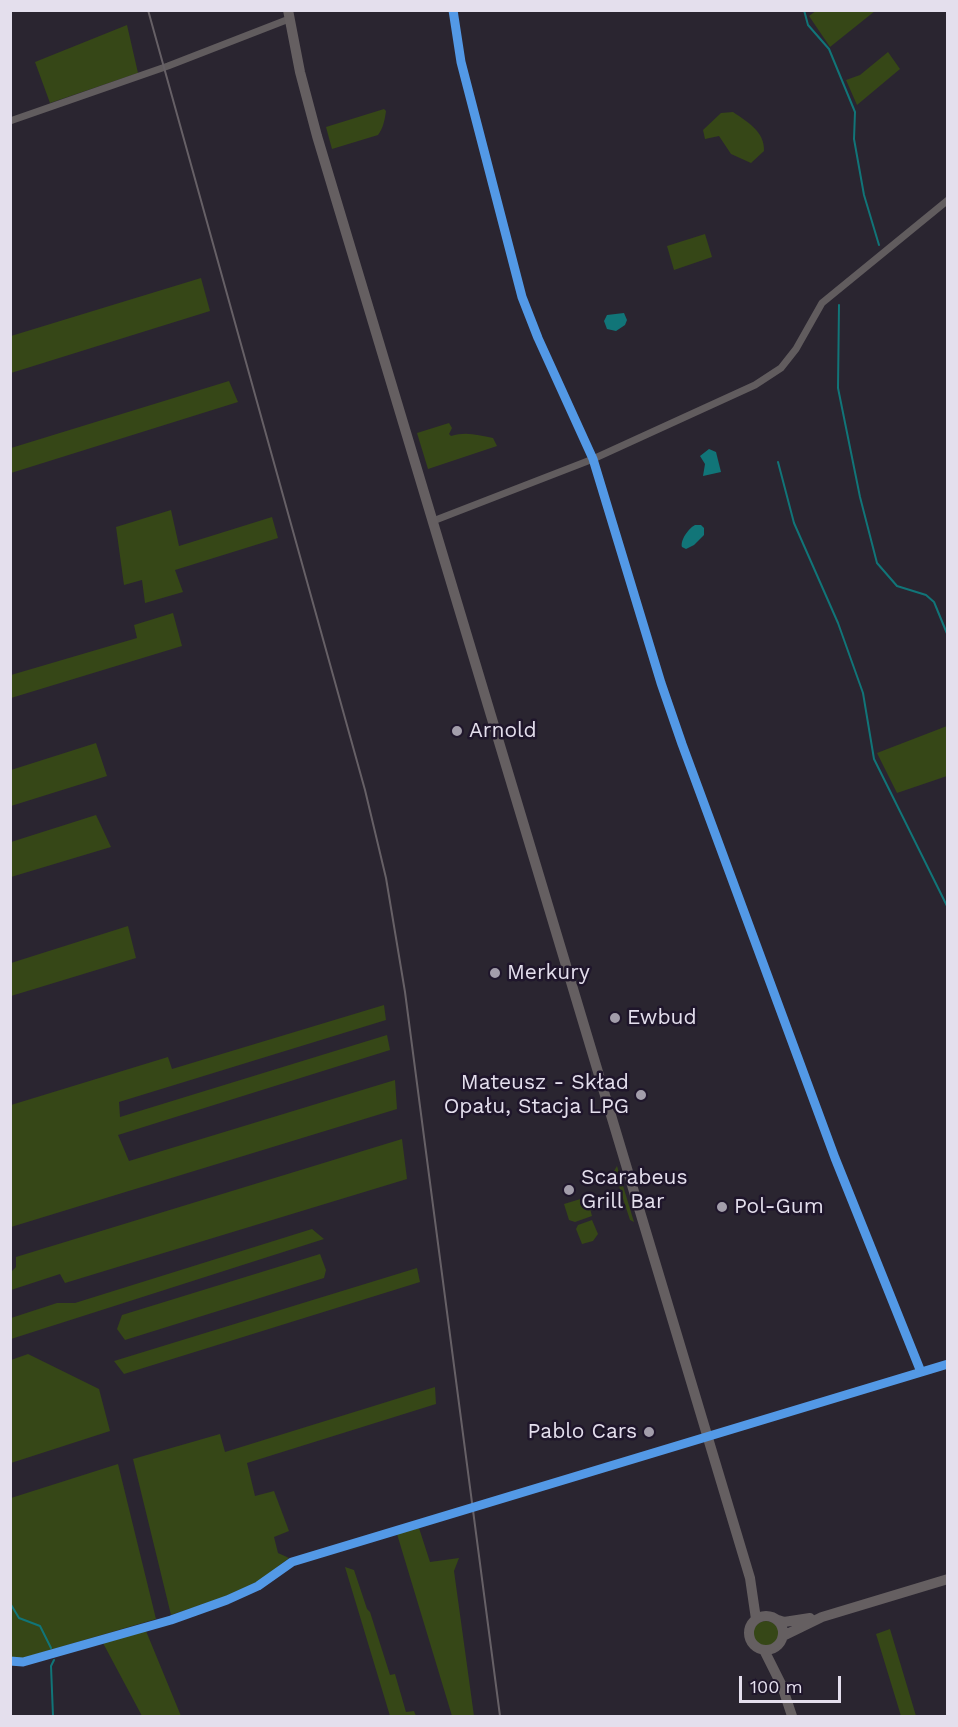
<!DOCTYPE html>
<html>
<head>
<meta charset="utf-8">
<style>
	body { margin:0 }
	#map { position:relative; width:958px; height:1727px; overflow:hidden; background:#2a2530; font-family:"Work Sans",sans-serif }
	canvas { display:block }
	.frame { position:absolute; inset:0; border:12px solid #e4dfed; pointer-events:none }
	.scale { position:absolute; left:739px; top:1676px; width:102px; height:27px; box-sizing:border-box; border:3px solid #e4dfed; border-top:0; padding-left:8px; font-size:18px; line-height:21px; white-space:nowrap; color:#e4dfed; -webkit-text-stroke:4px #1f162b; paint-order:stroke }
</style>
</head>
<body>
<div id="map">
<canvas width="958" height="1727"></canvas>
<div class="frame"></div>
<div class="scale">100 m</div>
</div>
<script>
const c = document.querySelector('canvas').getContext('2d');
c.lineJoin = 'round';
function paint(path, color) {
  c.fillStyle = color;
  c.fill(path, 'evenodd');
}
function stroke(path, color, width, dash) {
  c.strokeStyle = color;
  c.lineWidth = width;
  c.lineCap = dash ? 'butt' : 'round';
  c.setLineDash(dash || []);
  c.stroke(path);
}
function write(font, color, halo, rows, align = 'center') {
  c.font = font + ' "Work Sans",sans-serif';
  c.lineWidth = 5;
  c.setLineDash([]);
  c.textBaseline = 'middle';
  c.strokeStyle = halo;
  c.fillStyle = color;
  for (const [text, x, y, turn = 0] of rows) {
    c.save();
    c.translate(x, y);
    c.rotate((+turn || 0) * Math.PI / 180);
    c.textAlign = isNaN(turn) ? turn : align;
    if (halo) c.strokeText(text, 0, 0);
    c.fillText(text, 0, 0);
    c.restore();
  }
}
paint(new Path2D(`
	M817,10H875V11L830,47L809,16Z
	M127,25L138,73L50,103L35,62Z
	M888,52L900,69L857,105L846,80L860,75Z
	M384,109L386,111C385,119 383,129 378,135L332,149L326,127Z
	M733,112C748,122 765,132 764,151L751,163L731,154L719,136L705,139L703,130L721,113Z
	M705,234L712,257L674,270L667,246Z
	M201,278L210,311L11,373V336Z
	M229,381L238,402L11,473V448Z
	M449,423L452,428L449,434L451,436C466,431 478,435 493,438L497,446L428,469L417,433Z
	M171,510L179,546L272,517L278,538L175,570L183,592L145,603L142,580L124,585L116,527Z
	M173,613L182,646L11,698V675L137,638L134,625Z
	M947,726V776L897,793L877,753Z
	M96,743L107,776L11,806V770Z
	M96,815L111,847L11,877V842Z
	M128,926L136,958L11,996V963Z
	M384,1005L386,1020L119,1102L120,1117L387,1035L390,1050L118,1135L129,1161L395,1080L397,1109L11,1227V1105L168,1057L172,1069Z
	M402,1139L407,1179L65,1283L60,1274L11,1290V1272L16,1267V1257Z
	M617,1166L634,1222L630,1220L614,1171Z
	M587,1197L592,1216L575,1222L569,1220L564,1204Z
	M592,1220L598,1234L593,1241L582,1244L576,1229L578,1225Z
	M312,1229L324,1239L11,1339V1318L57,1303H75Z
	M320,1254L326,1270L324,1278L125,1340L117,1329L122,1315Z
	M417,1268L420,1282L124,1374L114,1361Z
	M28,1354L99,1389L110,1431L11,1463V1360Z
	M435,1387L436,1404L247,1463L255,1496L274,1491L289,1531L274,1537L278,1553L289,1558L259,1581L224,1597L171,1615L133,1459L220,1434L225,1452Z
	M118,1464L156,1619L16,1660L11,1656V1498Z
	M419,1528L430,1562L459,1558L454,1571L474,1716H452L397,1534Z
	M345,1567L354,1570L367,1609L370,1612L390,1675L395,1674L406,1712L414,1711L416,1716H390Z
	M753 1634a13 13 0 1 1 26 0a13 13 0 1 1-26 0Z
	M890,1629L916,1716H901L876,1634Z
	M146,1631L181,1716H142L103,1643Z`), '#364717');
paint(new Path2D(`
	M624,313L627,320L625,325L616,331L607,329L604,321L607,315Z
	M709,449L716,452L721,472L703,476L705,464L700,456Z
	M695,525H701L704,528V535L694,545L686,549L682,547C680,540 689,528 695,525Z`), '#117578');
stroke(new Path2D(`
	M804,10L808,25L829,49L855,112L854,139L864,195L879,245
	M839,305L838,388L860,497L877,563L897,586L926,595L934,602L948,636
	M778,462L794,523L838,623L863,693L874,759L948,908
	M10,1603L19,1618L40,1626L51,1648
	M53,1716L51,1666L54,1660`), '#117578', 2);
stroke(new Path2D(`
	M453,10L461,62L522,297L538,338L593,459L661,683L682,744L835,1158L921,1372
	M10,121L168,66L289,19
	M433,521L593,459L755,385L781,368L796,349L822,303L948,200
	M10,1661L23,1662L171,1620L227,1600L258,1586L292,1562L948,1364`), '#615c5e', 7);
stroke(new Path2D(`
	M288,10L300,72L317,136L750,1578L756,1619
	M749 1633a17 17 0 1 1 34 0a17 17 0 1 1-34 0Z
	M778,1620L784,1622L810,1618
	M783,1636L822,1617L948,1579
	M764,1650L782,1686L792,1716`), '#655f61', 10);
stroke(new Path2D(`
	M148,10L365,790L386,878L405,992L500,1716`), '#666066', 2);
stroke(new Path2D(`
	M453,10L461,62L522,297L538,338L593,459L661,683L682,744L835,1158L921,1372
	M10,1661L23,1662L171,1620L227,1600L258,1586L292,1562L948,1364`), '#5399e6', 9);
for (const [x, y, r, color] of [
	[457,731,6,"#a39eab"],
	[495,973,6,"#a39eab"],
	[615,1018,6,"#a39eab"],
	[641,1095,6,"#a39eab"],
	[569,1190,6,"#a39eab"],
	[722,1207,6,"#a39eab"],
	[649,1432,6,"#a39eab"]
]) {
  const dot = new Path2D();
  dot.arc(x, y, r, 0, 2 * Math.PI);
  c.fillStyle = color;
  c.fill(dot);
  stroke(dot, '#1f162b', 2);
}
write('21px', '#e4dfed', '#1f162b', [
	["Arnold",469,731],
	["Merkury",507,973],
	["Ewbud",627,1018],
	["Mateusz - Skład",629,1083,"right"],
	["Opału, Stacja LPG",629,1107,"right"],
	["Scarabeus",581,1178],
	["Grill Bar",581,1202],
	["Pol-Gum",734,1207],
	["Pablo Cars",637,1432,"right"]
], 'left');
</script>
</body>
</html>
